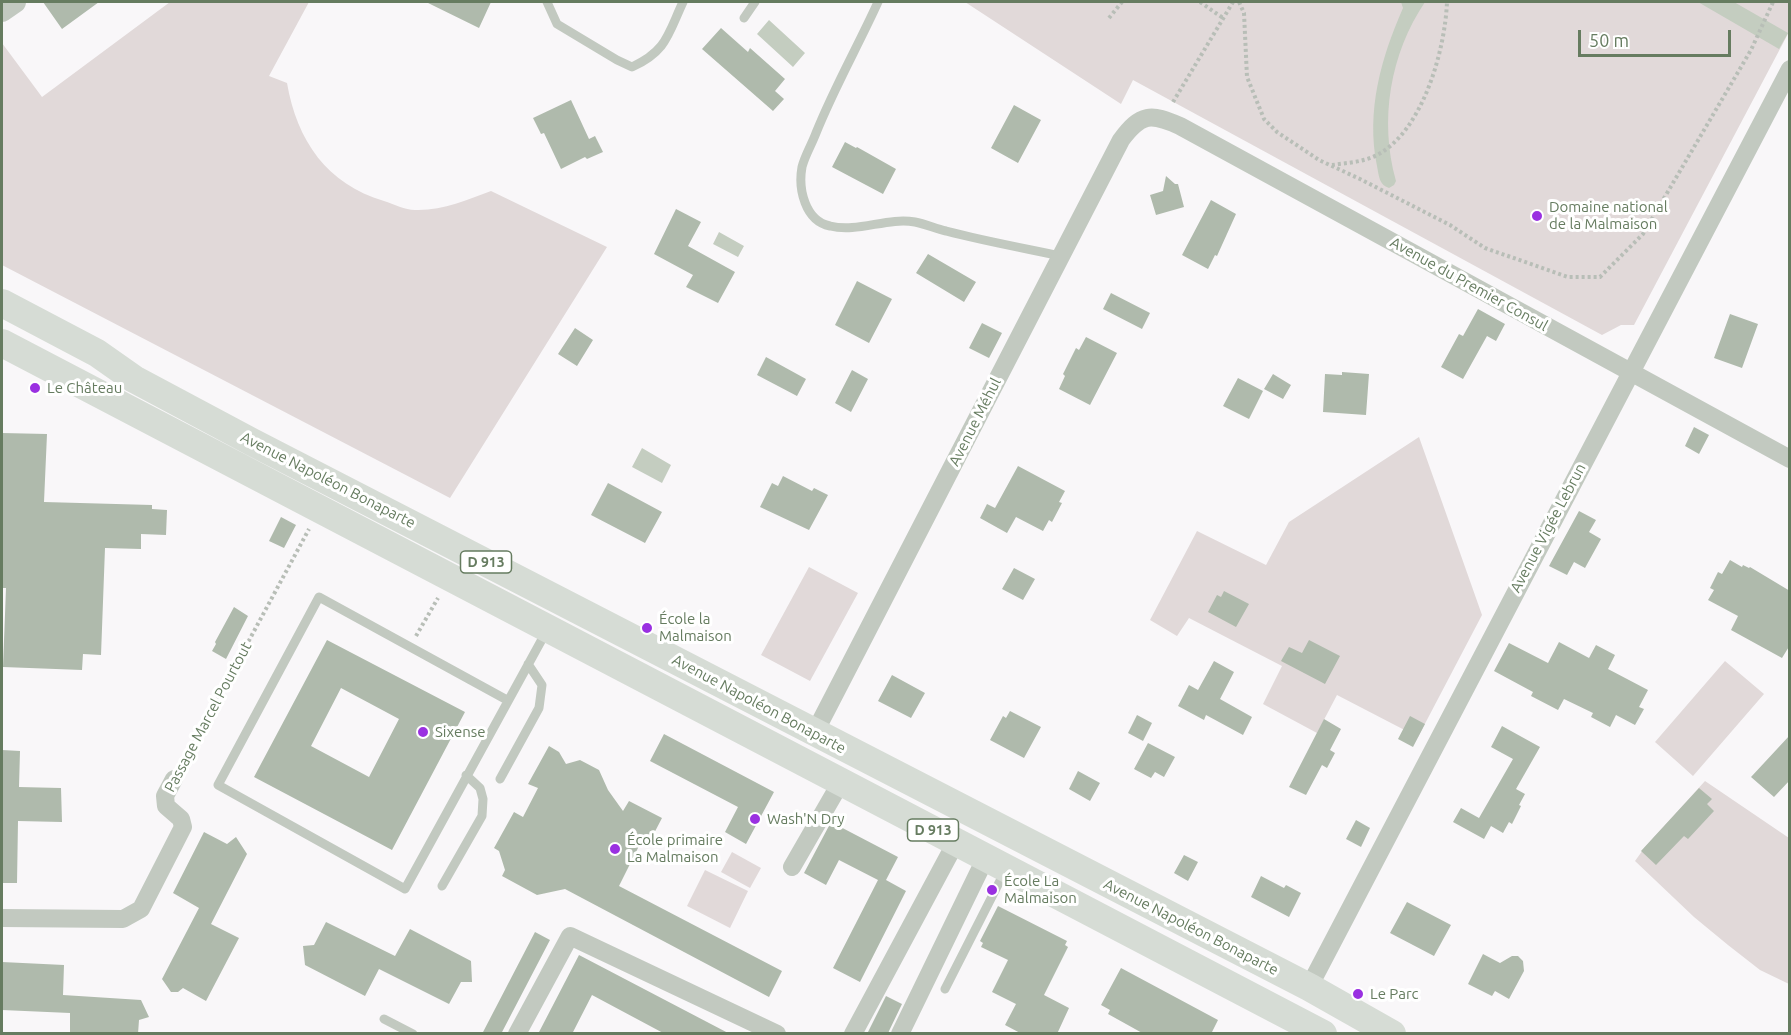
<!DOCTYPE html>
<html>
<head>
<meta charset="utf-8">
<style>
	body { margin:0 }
	#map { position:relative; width:1791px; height:1035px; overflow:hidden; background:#f9f7f9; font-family:Ubuntu,sans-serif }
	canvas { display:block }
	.frame { position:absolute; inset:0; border:3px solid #667c60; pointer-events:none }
	.scale { position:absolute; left:1578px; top:30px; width:153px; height:27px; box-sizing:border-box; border:3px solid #667c60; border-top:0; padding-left:8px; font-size:18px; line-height:21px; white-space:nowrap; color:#667c60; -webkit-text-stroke:4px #fff; paint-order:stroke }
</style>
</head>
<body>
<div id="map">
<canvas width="1791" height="1035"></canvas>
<div class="frame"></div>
<div class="scale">50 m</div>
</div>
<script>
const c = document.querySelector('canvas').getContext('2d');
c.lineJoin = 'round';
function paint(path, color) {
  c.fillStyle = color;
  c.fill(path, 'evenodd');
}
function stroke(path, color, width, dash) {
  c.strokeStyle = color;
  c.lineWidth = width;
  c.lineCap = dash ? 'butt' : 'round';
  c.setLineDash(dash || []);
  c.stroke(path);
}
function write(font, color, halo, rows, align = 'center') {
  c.font = font + ' Ubuntu,sans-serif';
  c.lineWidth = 6;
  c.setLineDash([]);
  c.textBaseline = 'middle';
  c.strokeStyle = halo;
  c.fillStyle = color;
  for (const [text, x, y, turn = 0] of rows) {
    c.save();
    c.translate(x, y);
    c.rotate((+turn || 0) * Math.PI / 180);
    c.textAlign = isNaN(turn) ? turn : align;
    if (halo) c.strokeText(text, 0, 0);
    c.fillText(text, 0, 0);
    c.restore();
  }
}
paint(new Path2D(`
	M170,2H309L269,76L287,83C297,141 327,184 384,201C394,204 405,210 415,210C442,211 467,200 491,191L607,247L450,498L2,265V43L42,97Z
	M965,2H1789L1790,30L1634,325H1621L1602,335L1133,80L1121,104Z
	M1419,437L1482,615L1418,737L1337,695L1317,733L1263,704L1282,666L1189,618L1177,636L1150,620L1197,531L1266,565L1289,522Z
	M809,567L858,593L810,681L761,655Z
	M1725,661L1764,694L1693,776L1655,742Z
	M1705,781L1789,838V984L1760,970L1728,945L1694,917L1635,861L1645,847Z
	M732,852L761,868L750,888L721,872Z
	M705,870L748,891L730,928L687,906Z`), '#e1d9d9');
paint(new Path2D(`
	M1401,2H1425C1390,54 1379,120 1396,181L1394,185L1389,188C1379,185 1379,176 1377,166C1366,111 1381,58 1403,8Z
	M1698,2H1734L1788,33L1779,49Z
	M769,20L805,53L793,67L757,34Z
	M719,232L744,246L738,257L713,244Z
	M642,448L671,465L662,483L632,467Z`), '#c4cdc0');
paint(new Path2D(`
	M43,2H99L62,29Z
	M426,2H491L479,28Z
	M721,28L748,52L750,48L785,79L775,91L784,99L773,111L702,49Z
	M571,100L589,139L595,136L603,152L587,159L585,157L561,169L544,133L541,134L533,118Z
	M1014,105L1041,120L1018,163L991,148Z
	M845,142L856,148L857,147L896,169L883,194L832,167Z
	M1166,176L1175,184H1178L1184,207L1156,215L1150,195L1163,191Z
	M1211,200L1236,214L1217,256L1215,255L1208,269L1182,255Z
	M676,209L701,222L688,246L735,272L718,303L686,287L693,275L654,254Z
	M928,254L976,282L964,302L916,273Z
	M857,281L892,299L869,343L835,325Z
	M1111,293L1150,313L1142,329L1103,309Z
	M1478,309L1505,324L1496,341L1487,336L1463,379L1441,367L1459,334L1463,336Z
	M1730,314L1758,324L1742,368L1714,358Z
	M982,323L1002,333L989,358L969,348Z
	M575,328L593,340L577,366L558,354Z
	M1086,337L1117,353L1090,405L1059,389L1065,376L1063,374L1076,348L1079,350Z
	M766,357L806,379L797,396L757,375Z
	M852,370L868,379L851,412L835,403Z
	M1342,372L1369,374L1366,415L1323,412L1325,374L1342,375Z
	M1273,374L1291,385L1283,399L1264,389Z
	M1238,378L1263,391L1249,419L1223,406Z
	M1694,427L1709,435L1699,454L1685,446Z
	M2,433L47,434L44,502L152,505V509L167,510L166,535L141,534V549L105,548L101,655L83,654L82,670L3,667L6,588H2Z
	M1018,466L1065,491L1059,502L1062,503L1052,522L1049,520L1043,531L1016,517L1007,533L980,518L987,504L995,508Z
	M783,476L812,491L814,488L828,495L809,530L760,507L772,483L778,486Z
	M608,483L662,512L645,543L591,515Z
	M1579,511L1596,520L1589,532L1601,539L1585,568L1574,562L1567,575L1549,566Z
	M281,517L296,525L284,548L269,541Z
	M1730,560L1742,567L1743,565L1749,568L1750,567L1790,591V645L1782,658L1731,630L1738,616L1708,600L1714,590L1710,588L1718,572L1722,574Z
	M1014,568L1035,579L1023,600L1002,589Z
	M1224,591L1249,604L1236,627L1208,612L1217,595L1221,597Z
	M234,607L248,616L226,659L212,651L216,644L215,642Z
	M327,640L465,712L392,850L254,777ZM341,688L399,719L369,777L311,746Z
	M1309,640L1340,656L1325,684L1281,661L1289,647L1302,653Z
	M1559,642L1589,658L1596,645L1615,655L1608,669L1648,690L1639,707L1644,709L1635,725L1616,715L1610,727L1591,717L1593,713L1564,699L1558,710L1531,696L1533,692L1494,671L1509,643L1548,663Z
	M1214,661L1234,672L1220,699L1252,717L1243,735L1206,715L1204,720L1178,706L1189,685L1198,690Z
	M892,675L925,693L911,718L878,701Z
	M1010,711L1041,727L1024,758L990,740L1003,716L1006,718Z
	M1137,715L1152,723L1143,741L1128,733Z
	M1410,716L1425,724L1413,747L1398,739Z
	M1324,719L1341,729L1330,750L1335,753L1327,768L1322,765L1306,795L1289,787Z
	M1502,726L1540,747L1516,789L1525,794L1519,805L1521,806L1512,824L1509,822L1503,833L1491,826L1484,839L1453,822L1461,808L1479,818L1513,759L1491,747Z
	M664,734L774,792L746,844L725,832L738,807L650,761Z
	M1790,735V780L1774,797L1751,777Z
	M1148,743L1175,757L1164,777L1155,772L1151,778L1134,769Z
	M549,746L559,752L566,764L580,760L599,770L608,790L623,811L629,801L662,818L649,843L642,840L619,886L782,971L769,997L565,889L537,895L502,876L505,870L499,851L494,848L514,812L523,817L538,788L528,784Z
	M2,750L20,751L19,787L61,788L62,822L18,821L17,883H2Z
	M1078,771L1100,783L1090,801L1069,789Z
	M1699,788L1712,799L1707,804L1714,811L1688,839L1684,836L1656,865L1641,851Z
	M1356,820L1370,828L1361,847L1346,839Z
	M831,822L898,857L886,880L906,891L860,982L833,968L878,880L839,860L826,885L804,873Z
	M204,832L227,844L236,837L247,854L211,924L239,938L206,1001L183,988L178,992H171L162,979L199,908L173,893Z
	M1184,855L1198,862L1188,881L1174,873Z
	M1261,876L1284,888L1286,885L1301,893L1289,917L1251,897Z
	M1407,902L1451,925L1434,956L1390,933Z
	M998,906L1067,941L1065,945L1068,947L1044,995L1069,1008L1057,1034H1022L1005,1025L1016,1004L992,992L1008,960L981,947L983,943L980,941Z
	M326,922L395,956L410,929L471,961L472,982H461L449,1004L379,969L365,996L305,965L303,946L314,945Z
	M535,932L550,940L501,1034H482Z
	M1483,954L1500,963L1512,956H1518L1523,961L1524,971L1509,999L1495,991L1492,996L1468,984Z
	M579,955L730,1034H665L592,995L572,1034H538Z
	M2,962L64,965L63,995L141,1000L149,1017L139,1020L138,1034H70V1013L2,1010Z
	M1121,968L1218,1020L1211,1034H1144L1108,1014L1110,1010L1101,1005Z
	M886,996L902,1004L889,1031L888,1034H867Z`), '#afbaac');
stroke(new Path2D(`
	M1200,2L1223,18
	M1239,2L1244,13L1247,77L1264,119L1277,132L1319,160L1360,179L1450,225L1485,248L1568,277H1600L1643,234L1751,50L1773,2
	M1109,18L1122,2
	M1173,102L1233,2
	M1332,165C1346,163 1364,162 1377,155C1423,131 1445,50 1447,2
	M416,636L438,598
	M183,763L309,529`), '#b8beb7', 4, [3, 3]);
stroke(new Path2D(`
	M547,2L557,24L617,60L632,67C667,51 668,34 683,2
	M878,2C858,46 834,88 816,133C812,144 805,155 802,167C798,189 805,221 830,226C858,233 887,217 915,222C926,224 936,229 946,231C984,241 1023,248 1061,256
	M744,18L755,2
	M507,700L319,597L218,785L405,889L546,632
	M500,779L539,708L542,685L528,664
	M442,886L482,816L483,799L480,788L466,775
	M945,989L1005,871
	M384,1019L413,1034`), '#c2c9c0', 9);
stroke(new Path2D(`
	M814,734L1121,140C1141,113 1151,113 1180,126L1790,459
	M792,867L841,782
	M2,918L123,919L141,909L183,827L181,819L166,806L165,796L174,779
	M1309,987L1790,69
	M517,1034L570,936L777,1034
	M853,1034L956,842
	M900,1034L986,857`), '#c2c9c0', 18);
stroke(new Path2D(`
	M2,11L15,2`), '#c2c9c0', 22);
stroke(new Path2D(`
	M2,303L97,353L134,379L252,442L1309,987L1392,1034
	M2,343L1323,1034`), '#d6dcd5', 28);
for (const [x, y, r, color] of [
	[1537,216,6,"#9a30e1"],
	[35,388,6,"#9a30e1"],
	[647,628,6,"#9a30e1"],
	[423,732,6,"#9a30e1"],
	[755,819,6,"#9a30e1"],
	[615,849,6,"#9a30e1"],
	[992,890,6,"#9a30e1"],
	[1358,994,6,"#9a30e1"]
]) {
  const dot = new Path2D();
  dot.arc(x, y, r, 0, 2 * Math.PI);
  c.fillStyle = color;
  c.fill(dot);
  stroke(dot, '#fff', 2);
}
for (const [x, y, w] of [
	[486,562,51],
	[933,830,51]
]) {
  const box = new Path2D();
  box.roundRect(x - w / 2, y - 11, w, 22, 4.5);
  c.fillStyle = '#fff';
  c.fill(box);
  stroke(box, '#667c60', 1.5);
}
write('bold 14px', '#667c60', null, [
	["D 913",486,562],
	["D 913",933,830]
]);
write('15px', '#667c60', '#fff', [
	["Domaine national",1549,207],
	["de la Malmaison",1549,224],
	["Le Château",47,388],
	["École la",659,619],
	["Malmaison",659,636],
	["Sixense",435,732],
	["Wash'N Dry",767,819],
	["École primaire",627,840],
	["La Malmaison",627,857],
	["École La",1004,881],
	["Malmaison",1004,898],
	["Le Parc",1370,994]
], 'left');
write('15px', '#667c60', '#fff', [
	["Avenue du Premier Consul",1469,284,29],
	["Avenue Méhul",975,422,-63],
	["Avenue Napoléon Bonaparte",328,480,27],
	["Avenue Vigée Lebrun",1548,528,-62],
	["Avenue Napoléon Bonaparte",759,704,28],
	["Passage Marcel Pourtout",208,717,-62],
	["Avenue Napoléon Bonaparte",1191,927,27]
]);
</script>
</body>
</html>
